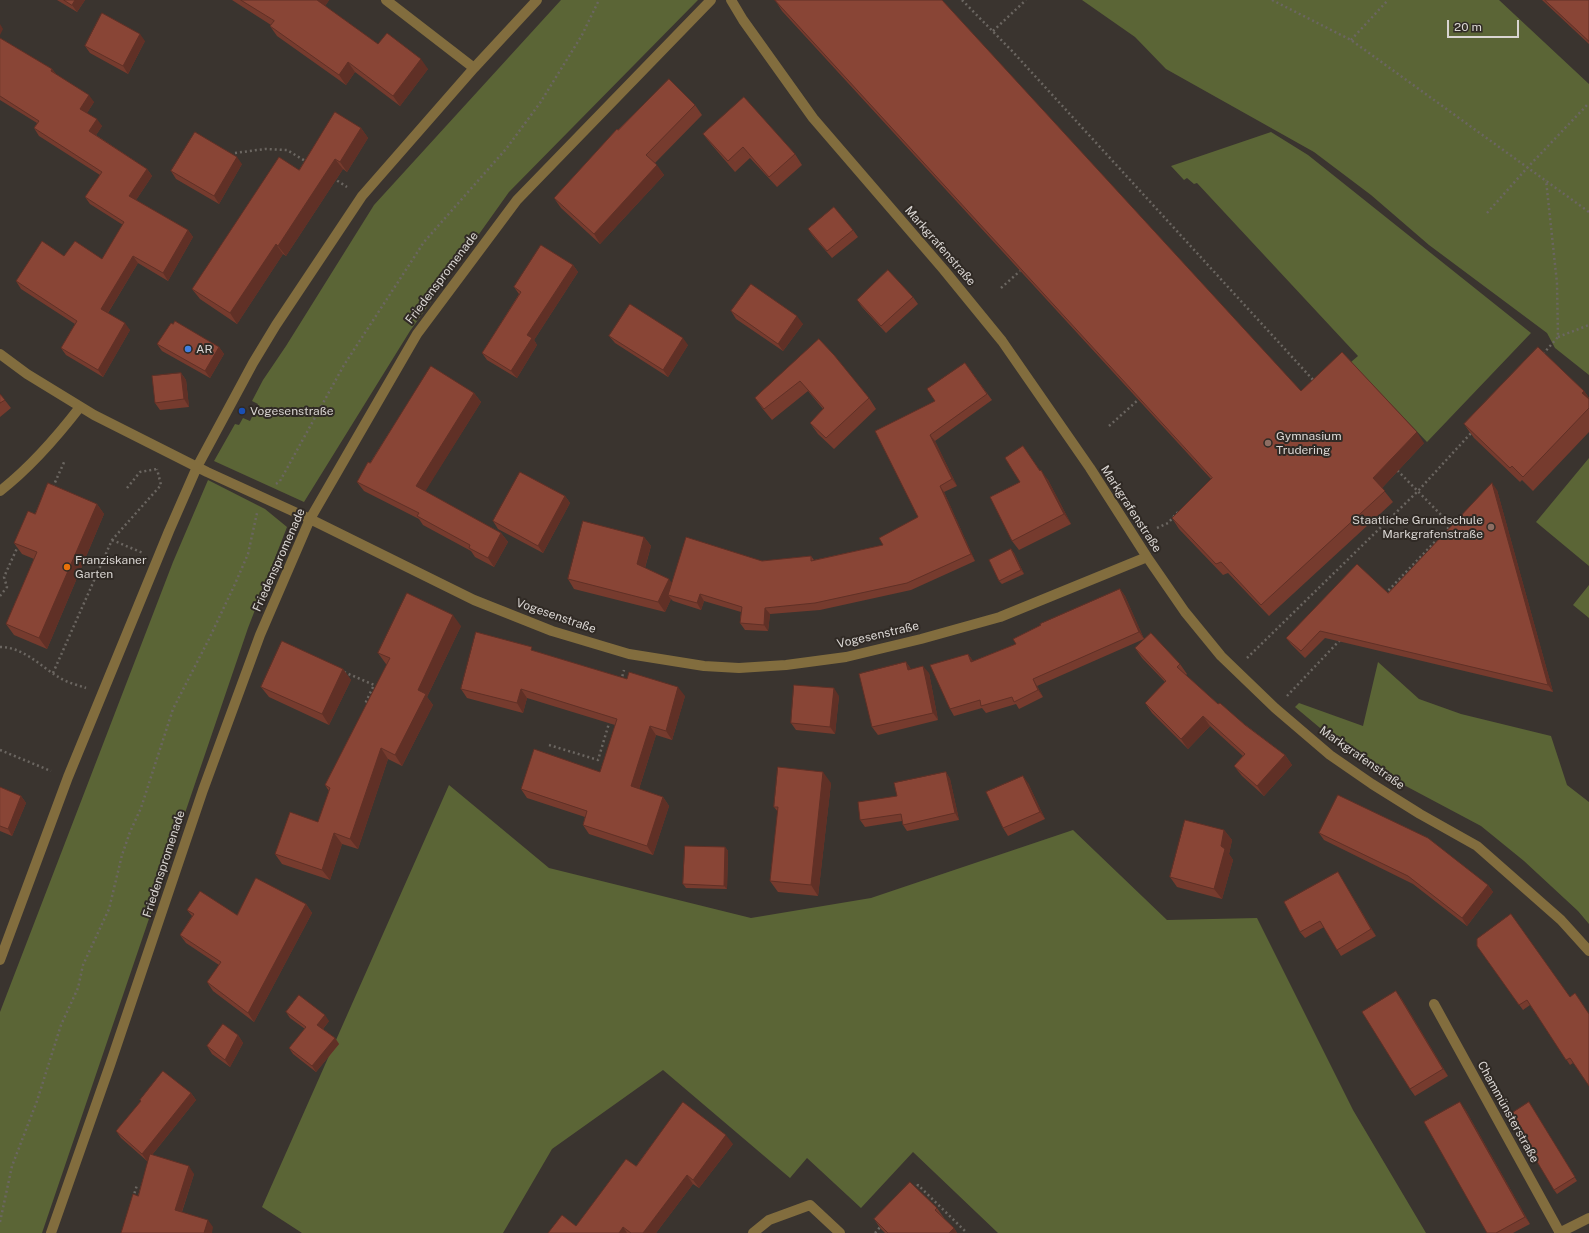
<!DOCTYPE html>
<html>
<head>
<meta charset="utf-8">
<style>
	body { margin:0 }
	#map { position:relative; width:1589px; height:1233px; overflow:hidden; background:#3a342f; font-family:"Public Sans",sans-serif }
	canvas { display:block }
	.scale { position:absolute; left:1447px; top:20px; width:72px; height:18px; box-sizing:border-box; border:2px solid #d9d5d2; border-top:0; padding-left:5px; font-size:12px; line-height:14px; white-space:nowrap; color:#d9d5d2; -webkit-text-stroke:3px #302a25; paint-order:stroke }
</style>
</head>
<body>
<div id="map">
<canvas width="1589" height="1233"></canvas>
<div class="scale">20 m</div>
</div>
<script>
const c = document.querySelector('canvas').getContext('2d');
c.lineJoin = 'round';
function paint(path, color) {
  c.fillStyle = color;
  c.fill(path, 'evenodd');
}
function stroke(path, color, width, dash) {
  c.strokeStyle = color;
  c.lineWidth = width;
  c.lineCap = dash ? 'butt' : 'round';
  c.setLineDash(dash || []);
  c.stroke(path);
}
function write(font, color, halo, rows, align = 'center') {
  c.font = font + ' "Public Sans",sans-serif';
  c.lineWidth = 4;
  c.setLineDash([]);
  c.textBaseline = 'middle';
  c.strokeStyle = halo;
  c.fillStyle = color;
  for (const [text, x, y, turn = 0] of rows) {
    c.save();
    c.translate(x, y);
    c.rotate((+turn || 0) * Math.PI / 180);
    c.textAlign = isNaN(turn) ? turn : align;
    if (halo) c.strokeText(text, 0, 0);
    c.fillText(text, 0, 0);
    c.restore();
  }
}
paint(new Path2D(`
	M561,0H698L509,192L410,331L304,502L214,461L235,424L239,425L243,418L250,421L258,404L252,401L263,380L286,346L374,205Z
	M1082,0H1499L1589,84V375L1555,348L1547,333L1429,245L1371,195L1314,152L1166,69L1135,37Z
	M1271,132L1308,155L1531,333L1427,442L1351,362L1358,356L1197,183L1194,184L1187,178L1184,180L1171,166Z
	M1589,458V566L1536,522Z
	M208,480L265,509L287,527L248,628L42,1233H0V1012L173,562Z
	M1589,585V618L1573,605Z
	M1378,662L1419,699L1461,714L1551,736L1567,785L1589,802V924L1578,911L1524,861L1481,826L1402,784L1332,738L1295,707L1299,703L1363,726Z
	M449,785L549,868L751,918L871,898L1073,830L1167,920L1257,918L1353,1110L1426,1233H998L913,1152L861,1208L807,1158L790,1178L663,1070L552,1149L503,1233H302L262,1207Z`), '#5b6536');
stroke(new Path2D(`
	M962,0L1013,52L1315,382
	M1272,0L1351,40L1589,212
	M993,31L1026,0
	M1351,40L1388,0
	M235,153L265,149L287,150L307,162
	M333,178L347,187
	M1487,213L1528,167L1589,103
	M1001,288L1020,271
	M1558,337L1589,325
	M1543,354L1558,337L1557,283L1546,180
	M1109,426L1138,400
	M276,484L280,481L344,365L424,242L506,149L540,103L582,35L599,0
	M53,487L65,460
	M127,488L140,472L157,469
	M1157,528L1168,523L1178,512
	M112,540L143,553
	M1385,594L1451,525L1396,469
	M0,596L7,587L4,577L18,546
	M0,647C24,647 41,667 60,678C68,683 78,685 86,688
	M1247,658L1417,492L1472,432
	M344,672L374,685L365,704
	M53,673L112,540L161,485L157,469
	M621,681L624,670
	M1287,696L1341,639
	M549,745L598,760L610,720
	M0,750L51,771
	M914,1190L918,1185L967,1233
	M133,1198L137,1185
	M0,1222L12,1166L37,1101L61,1025L78,988L83,965L109,909L122,855L130,832L141,808L173,709L209,639L235,584L248,554L257,513
	M875,1233L881,1226`), '#6b6661', 2.5, [2, 3]);
stroke(new Path2D(`
	M386,0L474,68
	M731,0L743,20L813,118L944,270L1002,341L1090,468L1147,557L1185,612L1221,656L1275,708L1330,755L1372,784L1420,814L1477,846L1561,920L1589,951
	M0,354L27,374L94,415L207,472L310,519L474,600L552,631L629,654L704,666L739,668L786,665L846,657L921,639L1000,617L1147,557
	M0,491C31,467 56,438 80,407
	M0,960L68,777L169,531L197,467L253,363L276,325L362,196L474,68L537,0
	M1434,1004L1560,1233
	M51,1233L110,1065L203,790L260,635L310,519L417,334L517,200L711,0
	M753,1233L769,1220L810,1205L840,1233
	M1559,1233L1589,1218`), '#826d3e', 10);
paint(new Path2D(`
	M57,0H85L77,12Z
	M232,0H329L325,6L378,44L428,69L400,106L355,72L346,85L277,36L270,26L271,25Z
	M775,0L1301,391L1424,443L1382,488L1393,502L1269,616L1228,573L1223,575L1179,529L1172,518L1211,479L782,11Z
	M1542,0H1589V44Z
	M0,38L52,69L56,74L94,102L87,113L102,126L96,135L147,169L152,176L136,200L188,230L193,237L168,281L138,263L108,313L130,330L103,377L66,355L61,348L75,324L21,289L16,281L64,256L102,259L123,225L90,204L85,197L100,175L39,136L34,128L37,123L0,100Z
	M145,41L128,74L90,53L85,46Z
	M695,105L702,115L655,163L664,175L600,244L561,208L554,198L618,130Z
	M361,128L368,138L347,172L343,169L286,256L283,254L237,324L200,299L192,289L299,170Z
	M703,134L795,154L802,165L777,187L750,158L735,172L711,144Z
	M242,164L219,204L176,179L171,171Z
	M808,229L853,230L858,237L832,258L813,236Z
	M573,265L578,272L534,340L537,345L517,378L487,360L482,353L519,294L514,287Z
	M913,297L918,304L886,333L862,307L857,300Z
	M731,311L803,324L783,351L736,319Z
	M609,336L688,345L668,377L615,343Z
	M819,339L869,398L876,409L834,449L818,434L810,423L823,409L808,391L772,420L762,408L755,398Z
	M157,344L219,347L224,354L210,378L162,351Z
	M965,363L992,400L935,441L957,486L944,492L975,561L911,590L820,610L770,614L768,631L745,630L740,623L741,612L704,601L701,610L673,601L671,599L665,612L574,589L568,579L644,537L651,546L645,568L672,583L762,561L811,556L814,560L883,545L918,517L935,401Z
	M181,373L186,380L189,407L160,410L155,403Z
	M1584,391L1589,398V432L1533,491L1522,480L1520,482L1474,438L1464,424Z
	M474,393L481,402L425,491L501,533L508,542L494,567L475,557L471,551L423,525L419,519L364,491L357,482L370,463Z
	M0,394L11,408L0,417Z
	M1023,446L1040,471L1048,480L1071,524L1019,550L1012,541L1020,482Z
	M1497,490L1553,692L1325,638L1305,658L1291,644L1286,638L1388,593Z
	M565,496L570,503L543,553L498,529L493,521Z
	M97,504L104,514L47,649L14,635L6,624L34,559L22,554L14,543L35,514Z
	M1011,549L1014,553L1024,574L1002,584L999,581Z
	M1120,589L1125,596L1144,639L1037,686L1043,697L1019,709L1016,704L986,713L982,708L954,716L950,709L968,654L973,661L1016,644Z
	M461,626L427,697L433,705L402,766L388,759L358,849L342,844L330,880L282,864L275,854L318,822L329,791L325,785L387,664H386L378,653Z
	M1135,648L1180,664L1187,674L1186,675L1218,704L1285,755L1292,765L1264,796L1242,776L1234,766L1243,756L1210,726L1188,749L1152,713L1145,703L1165,682L1142,658Z
	M534,651L627,679L685,696L672,740L656,735L639,789L663,797L669,806L653,855L589,834L583,825L585,817L527,798L521,789L600,772L615,725L527,698L523,713L467,698L461,689Z
	M906,662L911,669L929,673L938,720L878,735L872,727Z
	M343,669L351,680L329,725L269,697L261,687Z
	M839,696L835,734L796,730L791,723Z
	M946,772L950,779L959,820L907,831L903,825L902,821L865,827L860,820L897,796Z
	M831,783L818,896L778,892L770,881L778,812L774,807Z
	M1028,783L1045,819L1008,836L1003,828Z
	M0,787L21,796L26,803L12,836L0,831Z
	M1224,830L1232,840L1229,854L1233,860L1222,899L1177,887L1170,877Z
	M1319,833L1488,885L1493,892L1467,926L1413,884L1324,840Z
	M725,847L728,851L727,889L686,888L683,884Z
	M1342,879L1376,936L1341,956L1324,927L1305,938L1300,932Z
	M306,904L312,913L254,1022L213,991L207,982L219,965L186,943L180,935L192,916L187,910L237,915Z
	M1511,914L1573,1063L1570,1065L1530,1005L1523,1010L1477,946Z
	M1401,998L1448,1076L1415,1096L1410,1089Z
	M286,1012L329,1021L323,1029L335,1038L339,1044L316,1072L293,1054L289,1048L305,1029L290,1018Z
	M238,1035L243,1043L230,1067L212,1054L207,1046Z
	M191,1093L196,1100L152,1155L194,1174L182,1212L213,1227L138,1196L149,1159L147,1161L121,1138L116,1131L141,1102L140,1100Z
	M1529,1102L1577,1181L1557,1194L1554,1190Z
	M1465,1109L1530,1224L1513,1233H1487Z
	M733,1144L699,1188L693,1184L656,1233H548L576,1226L636,1166Z
	M937,1208L944,1218V1219L954,1228L957,1233H885L881,1229L874,1219Z`), '#763b2e');
paint(new Path2D(`
	M75,0H85L77,12L72,5Z
	M316,0H329L323,9Z
	M0,24L3,29L0,35Z
	M140,34L145,41L128,74L123,66Z
	M421,59L428,69L400,106L393,96Z
	M348,62L355,72L346,85L339,75Z
	M52,69L57,76L51,71Z
	M89,95L94,102L85,116L80,109Z
	M97,119L102,126L94,138L89,131Z
	M361,128L368,138L347,172L340,162Z
	M237,157L242,164L219,204L214,196Z
	M335,159L343,169L286,256L278,246Z
	M657,165L664,175L600,244L594,234Z
	M147,169L152,176L134,203L129,196Z
	M188,230L193,237L168,281L163,273Z
	M276,244L283,254L237,324L230,313Z
	M133,256L138,263L106,316L101,309Z
	M573,265L578,272L534,340L537,345L517,378L511,371L527,335Z
	M797,316L803,324L783,351L778,344Z
	M125,323L130,330L103,377L98,370Z
	M683,338L688,345L668,377L663,370Z
	M219,347L224,354L210,378L205,371Z
	M181,373L186,380L189,407L184,399Z
	M1584,391L1589,398V402L1582,393Z
	M474,393L481,402L423,495L416,486Z
	M1417,432L1424,443L1381,489L1373,478Z
	M930,435L935,441L957,486L952,479Z
	M1041,470L1048,480L1071,524L1064,514Z
	M1492,483L1497,490L1553,692L1548,685Z
	M940,486L944,492L975,561L971,554Z
	M565,496L570,503L543,553L538,546Z
	M97,504L104,514L47,649L39,638Z
	M501,533L508,542L494,567L488,558Z
	M644,537L651,546L643,574L637,564Z
	M1011,549L1014,553L1024,574L1021,570Z
	M669,579L676,589L668,595L671,599L665,612L658,602Z
	M1120,589L1125,596L1144,639L1139,632Z
	M700,594L704,601L701,610L697,603Z
	M765,608L770,614L768,631L764,625Z
	M453,615L461,626L427,697L433,705L402,766L395,755L418,690Z
	M968,654L973,661L971,662Z
	M906,662L911,669L908,670Z
	M923,666L929,673L938,720L933,713Z
	M343,669L351,680L329,725L322,714Z
	M1033,679L1037,686L1043,697L1038,690Z
	M678,687L685,696L672,740L666,731Z
	M834,688L839,696L835,734L830,727Z
	M521,689L527,698L523,713L517,703Z
	M1203,716L1210,726L1188,749L1181,739Z
	M650,726L656,735L637,795L631,786Z
	M381,748L388,759L358,849L350,839Z
	M1285,755L1292,765L1264,796L1257,786Z
	M823,772L831,783L818,896L811,885Z
	M946,772L950,779L959,820L955,813Z
	M1023,776L1028,783L1045,819L1040,812Z
	M21,796L26,803L12,836L8,829Z
	M663,797L669,806L653,855L647,846Z
	M1224,830L1232,840L1229,854L1233,860L1222,899L1214,889L1221,846Z
	M334,833L342,844L330,880L322,870Z
	M725,847L728,851L727,889L724,886Z
	M1338,872L1342,879L1376,936L1371,929Z
	M1488,885L1493,892L1467,926L1462,918Z
	M306,904L312,913L254,1022L248,1013Z
	M1396,991L1401,998L1448,1076L1443,1069Z
	M325,1015L329,1021L322,1030L317,1025Z
	M238,1035L243,1043L230,1067L225,1060Z
	M335,1038L339,1044L316,1072L312,1066Z
	M191,1093L196,1100L147,1161L142,1154Z
	M1460,1102L1465,1109L1530,1224L1525,1217Z
	M726,1135L733,1144L699,1188L693,1180Z
	M189,1166L194,1174L180,1217L175,1210Z
	M687,1175L693,1184L656,1233H643Z
	M208,1220L213,1227L212,1233H204Z
	M623,1227L627,1233H619Z
	M954,1228L957,1233H949Z`), '#603026');
const building = new Path2D(`
	M64,0H75L72,5Z
	M241,0H317L378,44L387,33L421,59L393,96L348,62L339,75L270,26L274,21Z
	M775,0H942L1301,391L1342,352L1417,432L1373,478L1385,491L1261,605L1221,562L1216,564L1172,518L1212,478Z
	M1545,0H1589V41Z
	M102,13L140,34L123,66L85,46Z
	M0,38L52,69L51,71L89,95L80,109L97,119L89,131L147,169L129,196L188,230L163,273L133,256L101,309L125,323L98,370L61,348L77,321L16,281L42,241L64,256L75,241L102,259L124,222L85,197L102,172L34,128L39,121L0,96Z
	M669,79L695,105L646,155L657,165L594,234L554,198L617,129L618,130Z
	M744,97L795,154L769,177L743,147L728,161L703,134Z
	M335,112L361,128L340,162L335,159L278,246L276,244L230,313L192,289L279,157L299,170Z
	M195,132L237,157L214,196L171,171Z
	M834,207L853,230L827,251L808,229Z
	M541,245L573,265L527,335L532,338L511,371L482,353L521,292L514,287Z
	M888,270L913,297L881,326L857,300Z
	M751,284L797,316L778,344L731,311Z
	M630,304L683,338L663,370L609,336Z
	M175,321L219,347L205,371L157,344L171,323L173,324Z
	M819,339L834,355L869,398L826,438L810,423L824,408L800,381L764,409L755,398Z
	M1538,347L1584,391L1582,393L1589,399V408L1523,477L1512,466L1510,468L1464,424Z
	M965,363L987,394L930,435L952,479L940,486L971,554L907,583L815,603L765,608L764,625L740,623L742,607L700,594L697,603L668,595L686,537L762,561L811,556V561L883,545L879,538L918,517L875,431L935,401L927,389Z
	M431,366L474,393L416,486L501,533L488,558L469,548L470,545L417,516L419,513L357,482L368,462L370,463Z
	M181,373L184,399L155,403L152,376Z
	M0,394L5,400L0,403Z
	M1023,446L1040,471L1041,470L1064,514L1012,541L990,497L1020,482L1005,458Z
	M520,472L565,496L538,546L493,521Z
	M48,483L97,504L39,638L6,624L37,552L14,543L28,511L35,514Z
	M1492,483L1548,685L1320,631L1301,651L1286,638L1357,564L1388,593Z
	M583,521L644,537L637,564L669,579L658,602L568,579Z
	M1011,549L1021,570L999,581L989,560Z
	M1120,589L1139,632L1033,679L1038,690L1014,702L1012,697L981,706L980,700L950,709L930,665L968,654L971,662L1016,644L1013,639L1041,625L1040,624Z
	M407,593L453,615L418,690L426,694L395,755L381,748L350,839L334,833L322,870L275,854L290,812L318,822L330,788L325,785L390,658L378,653Z
	M476,632L532,647L531,650L627,679L629,672L678,687L666,731L650,726L631,786L663,797L647,846L583,825L587,811L521,789L534,749L600,772L617,719L521,689L517,703L461,689Z
	M1151,633L1180,664L1177,667L1218,704L1220,703L1245,725L1285,755L1257,786L1234,766L1245,754L1203,716L1181,739L1145,703L1166,681L1135,648Z
	M282,641L343,669L322,714L261,687Z
	M906,662L908,670L923,666L933,713L872,727L859,674Z
	M794,685L834,688L830,727L791,723Z
	M778,767L823,772L811,885L770,881L778,807H774Z
	M946,772L955,813L903,825L901,814L860,820L858,802L897,796L894,783Z
	M1023,776L1040,812L1003,828L986,792Z
	M0,787L21,796L8,829L0,826Z
	M1338,795L1428,838L1488,885L1462,918L1408,876L1319,833Z
	M1185,820L1224,830L1221,846L1225,849L1214,889L1170,877Z
	M685,846L725,847L724,886L683,884Z
	M1338,872L1371,929L1337,950L1320,921L1300,932L1284,902Z
	M256,878L306,904L248,1013L207,982L221,962L180,935L194,914L187,910L200,891L237,915Z
	M1511,914L1570,997L1575,993L1589,1014V1086L1570,1058L1566,1060L1527,1000L1519,1005L1477,946V939Z
	M1396,991L1443,1069L1410,1089L1362,1012Z
	M299,995L325,1015L317,1025L335,1038L312,1066L289,1048L306,1027L286,1012Z
	M223,1024L238,1035L225,1060L207,1046Z
	M163,1071L191,1093L142,1154L116,1131L141,1101L140,1100Z
	M683,1102L726,1135L693,1180L687,1175L643,1233H631L623,1227L619,1233H548L562,1215L576,1226L626,1159L636,1166Z
	M1460,1102L1525,1217L1496,1233H1487L1424,1122Z
	M1529,1102L1575,1177L1554,1190L1509,1115Z
	M150,1154L189,1166L175,1210L208,1220L204,1233H121L133,1194L138,1196Z
	M910,1182L937,1208L935,1210L954,1228L949,1233H888L874,1219Z`);
paint(building, '#894536');
stroke(building, '#603026', 1);
for (const [x, y, r, color] of [
	[188,349,4,"#3f7fe0"],
	[242,411,4,"#1a4fb4"],
	[1268,443,4,"#8d6e63"],
	[1491,527,4,"#8d6e63"],
	[67,567,4,"#e8710a"]
]) {
  const dot = new Path2D();
  dot.arc(x, y, r, 0, 2 * Math.PI);
  c.fillStyle = color;
  c.fill(dot);
  stroke(dot, '#302a25', 1.5);
}
write('12px', '#d9d5d2', '#302a25', [
	["Markgrafenstraße",940,246,49],
	["Friedenspromenade",442,278,-53],
	["Markgrafenstraße",1131,509,57],
	["Friedenspromenade",279,560,-66],
	["Vogesenstraße",556,616,19],
	["Vogesenstraße",878,635,-13],
	["Markgrafenstraße",1362,758,35],
	["Friedenspromenade",164,864,-72],
	["Chammünsterstraße",1508,1112,61]
]);
write('12px', '#d9d5d2', '#302a25', [
	["AR",196,349],
	["Vogesenstraße",250,411],
	["Gymnasium",1276,436],
	["Trudering",1276,450],
	["Staatliche Grundschule",1483,520,"right"],
	["Markgrafenstraße",1483,534,"right"],
	["Franziskaner",75,560],
	["Garten",75,574]
], 'left');
</script>
</body>
</html>
